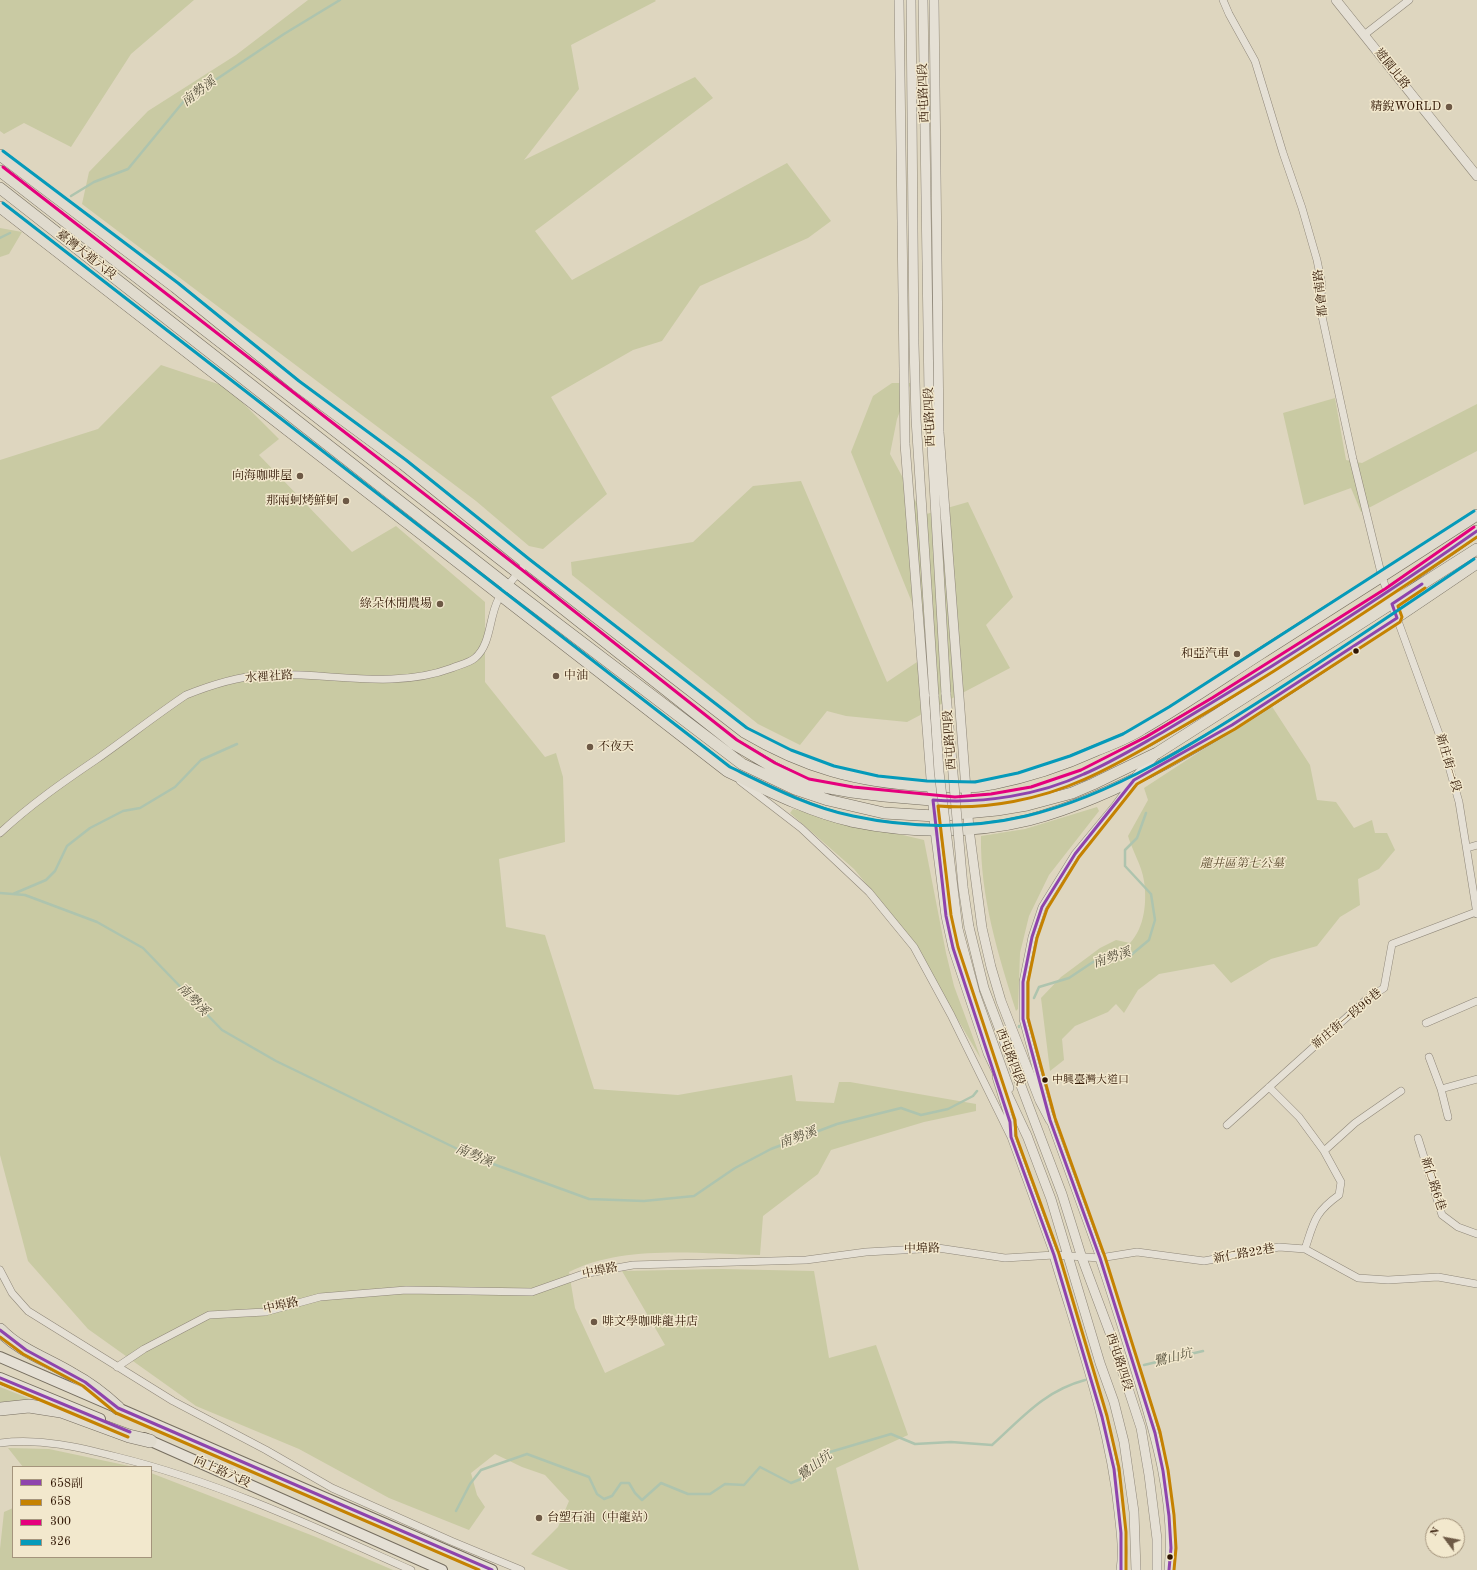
<!DOCTYPE html>
<html>
<head>
<meta charset="utf-8">
<style>
	body { margin:0 }
	#map { position:relative; width:1477px; height:1570px; overflow:hidden; background:#ded6bf; font-family:"Old Standard TT","Noto Serif TC",serif }
	canvas { display:block }
	.legend { position:absolute; left:12px; top:1466px; width:140px; height:92px; box-sizing:border-box; background:#f2e8cd; border:1px solid #a4947c; margin:0; padding:5px 7px; list-style:none; font-size:12px; color:#301603 }
	.legend li { display:flex; align-items:center; gap:8px; height:20px }
	.legend b { width:20px; border:1px solid #a4947c }
	.north { position:absolute; left:1425px; top:1518px; width:40px; height:40px; box-sizing:border-box; background:#f2e8cd; border:1px solid #a4947c; border-radius:50%; rotate:302deg; font-size:11px; font-weight:700; line-height:16px; text-align:center; color:#301603 }
	.north::after { content:''; display:block; margin:auto; width:14px; height:18px; background:#6d5945; clip-path:polygon(50% 0,100% 100%,50% 72%,0 100%) }
</style>
</head>
<body>
<div id="map">
<canvas width="1477" height="1570"></canvas>
<ul class="legend">
<li><b style="height:5px;background:#8e44ad"></b>658副</li>
<li><b style="height:5px;background:#c58201"></b>658</li>
<li><b style="height:5px;background:#e5007d"></b>300</li>
<li><b style="height:5px;background:#059aba"></b>326</li>
</ul>
<div class="north">N</div>
</div>
<script>
const c = document.querySelector('canvas').getContext('2d');
c.lineJoin = 'round';
function paint(path, color) {
  c.fillStyle = color;
  c.fill(path, 'evenodd');
}
function stroke(path, color, width, dash) {
  c.strokeStyle = color;
  c.lineWidth = width;
  c.lineCap = dash ? 'butt' : 'round';
  c.setLineDash(dash || []);
  c.stroke(path);
}
function write(font, color, halo, rows, align = 'center') {
  c.font = font + ' "Old Standard TT","Noto Serif TC",serif';
  c.lineWidth = 3;
  c.setLineDash([]);
  c.textBaseline = 'middle';
  c.strokeStyle = halo;
  c.fillStyle = color;
  for (const [text, x, y, turn = 0] of rows) {
    c.save();
    c.translate(x, y);
    c.rotate((+turn || 0) * Math.PI / 180);
    c.textAlign = isNaN(turn) ? turn : align;
    if (halo) c.strokeText(text, 0, 0);
    c.fillText(text, 0, 0);
    c.restore();
  }
}
paint(new Path2D(`
	M0,0H194L131,54L71,147L24,123L4,134L0,131Z
	M308,0H655L656,1L571,45L579,89L524,160L695,77L713,98L535,231L572,280L787,163L831,221L808,238L700,286L662,341L633,350L551,397L607,494L543,549L529,546L476,501L82,204L89,172L148,111L236,55Z
	M0,228L22,232L9,254L0,257Z
	M161,365L227,387L279,439L259,455L352,552L396,526L485,602V682L545,757L556,753L563,777L565,842L499,859L506,927L545,935L594,1089L678,1095L792,1075L796,1101L834,1103L839,1082H850L976,1104V1111L924,1122L831,1150L818,1174L763,1216L760,1255C701,1254 623,1244 569,1272L575,1308L605,1373L665,1345L622,1271L722,1269L814,1271L829,1358L876,1345L908,1435L836,1468L859,1570H569L531,1554L558,1527L569,1501L545,1475L522,1467L495,1454L471,1473L477,1495L485,1507L469,1530L389,1498L299,1449L196,1406L88,1329L28,1261L0,1155V460L98,429Z
	M892,383H911L897,419L890,454L923,515L968,502L1013,597L986,625L1010,668L907,722L846,716L827,711L800,745L758,724L572,575L571,562L693,542L753,486L801,481L887,682L932,652L851,452L873,396Z
	M1335,398L1346,460L1362,463L1477,404V451L1361,512L1351,488L1304,505L1283,413Z
	M1271,705L1310,765L1317,800L1336,802L1354,828L1372,820L1375,833H1387L1395,850L1379,869L1358,879L1360,905L1340,917L1317,946L1271,959L1231,983L1214,964L1159,974L1138,990L1124,1013L1116,1004L1108,1012L1075,1026L1062,1039L1064,1060L1050,1071L1041,998L1061,977L1100,948L1116,940L1130,943C1145,927 1147,901 1144,881C1142,866 1132,850 1128,836L1148,800L1144,788Z
	M1097,807L1099,811L1049,875L1029,916L1020,953L1018,1009L1016,1011C998,954 980,896 981,836L1025,829Z
	M793,809L924,840L946,953L954,986L981,1059L908,935L854,869L790,813Z
	M0,1387L33,1400L0,1402Z
	M8,1448L49,1449L134,1467H23Z
	M151,1473L316,1537L393,1570H0V1549L4,1512L13,1508V1557H151Z`), '#c9caa3');
stroke(new Path2D(`
	M71,196L94,182L128,169L184,101L284,34L340,0
	M0,238L10,233
	M0,893L25,895L97,922L143,948L222,1030L276,1061L474,1157L589,1199L644,1201L694,1196L735,1168L771,1149L837,1124L901,1108L921,1115L948,1109L973,1096L977,1091
	M13,894L46,880L55,871L67,846L90,828L123,811L140,808L175,787L201,760L237,744
	M1034,998L1039,987L1069,978L1093,962L1131,955L1149,940L1155,920L1151,894L1125,866V850L1137,838L1146,813
	M1019,1027V1026
	M1144,1365L1203,1351
	M456,1511L470,1484L481,1470L527,1454L589,1477L597,1494L604,1499L612,1496L621,1483H629L635,1493L642,1500L661,1483L688,1494H710L725,1484L744,1485L760,1467L791,1483L801,1479L813,1466L830,1452L891,1434L915,1444L951,1442L992,1445C1022,1418 1044,1391 1085,1380`), '#aec4ae', 2.5);
const minor = new Path2D(`
	M1223,0L1229,14L1255,61L1283,153L1302,208L1317,260L1322,285L1320,307L1353,459L1382,577L1442,742L1459,802L1477,914
	M1364,35L1409,0
	M740,781L801,828L869,892L914,947L951,1015L1011,1137L1054,1255
	M0,833C30,805 63,782 97,759C127,738 156,715 186,695C211,685 236,677 262,675C326,671 390,691 452,668C459,665 469,663 475,658C491,645 489,617 498,600C505,587 517,575 526,563
	M1467,848L1477,845
	M1426,1023L1477,1001
	M1429,1057L1441,1089L1448,1117
	M996,1077L1010,1122L1011,1133
	M1269,1087L1299,1117L1324,1151L1341,1182L1339,1195C1314,1213 1314,1222 1305,1249
	M1441,1089L1477,1079
	M1227,1125L1367,999L1384,988L1392,944L1476,912
	M1418,1138L1442,1215L1458,1227L1477,1234
	M1324,1151L1355,1123L1401,1091
	M1100,1258L1050,1120L1023,1019V982L1032,937L1042,907L1075,854L1114,807L1133,781
	M0,1270L12,1293L28,1311L173,1401L266,1450L332,1488L451,1541L521,1570
	M117,1367L144,1349L209,1315L265,1312L320,1297L406,1290L532,1292L583,1274L633,1265L806,1260L866,1252L938,1248L1005,1258L1054,1255L1100,1258L1137,1252L1204,1261L1279,1247L1305,1249L1358,1278L1388,1280L1438,1277L1477,1284
	M0,1443C40,1438 79,1447 117,1457C219,1482 315,1527 411,1570`);
const tertiary = new Path2D(`
	M899,0L905,444L935,830L946,916L953,948L988,1053L1028,1138
	M911,0L914,344L916,419L934,696
	M923,0L929,394L946,694
	M934,0L939,432L969,829L982,928L991,967L1001,1001L1040,1101L1050,1120
	M1336,0L1477,176
	M1136,777L1155,755
	M969,927L984,988L1062,1194L1082,1258L1110,1333L1141,1428L1149,1475L1157,1539V1570
	M958,929L975,993L1009,1088
	M1026,1133L1051,1199L1100,1363L1114,1402L1124,1442L1134,1512L1136,1570
	M1054,1255C1079,1340 1110,1424 1119,1512C1121,1531 1124,1551 1121,1570
	M1100,1258C1112,1294 1124,1331 1135,1368C1155,1433 1176,1501 1169,1570`);
const secondary = new Path2D(`
	M0,1357L492,1570
	M0,1378L100,1419
	M144,1438L442,1570`);
const primary = new Path2D(`
	M0,155L175,287L296,385L403,464L526,563L744,732C805,768 857,782 927,786C948,787 971,789 992,784C1028,777 1064,765 1097,750C1112,744 1128,738 1142,729C1182,706 1221,679 1260,654C1332,608 1405,562 1477,515
	M0,171L518,573L734,744L773,767L807,784L852,792L884,796L955,802L992,799L1032,792L1083,775L1148,741L1215,702L1388,593L1477,531
	M0,188L508,586L742,764L795,789L828,800L884,813L935,816L997,810L1027,805L1072,793L1093,784L1157,753L1477,549
	M0,207L727,771C767,790 808,811 851,821C909,833 972,834 1029,820C1123,795 1216,736 1296,684C1357,644 1417,604 1477,563`);
const motorway = new Path2D(`
	M0,1330C20,1351 49,1360 73,1375C90,1384 104,1395 118,1408
	M0,1409L29,1406L61,1411L129,1436L150,1441`);
stroke(minor, '#8f8779', 8);
stroke(tertiary, '#8f8779', 10);
stroke(secondary, '#766e60', 12);
stroke(primary, '#766e60', 12);
stroke(motorway, '#766e60', 14);
stroke(minor, '#e5e0d5', 7);
stroke(tertiary, '#e5e0d5', 9);
stroke(secondary, '#e5e0d5', 10);
stroke(primary, '#e0dbce', 11);
stroke(motorway, '#e0dbce', 13);
const tertiaryBridge = new Path2D(`
	M946,694L963,887L969,927
	M934,696L939,772L958,929`);
stroke(tertiaryBridge, '#8f8779', 10, []);
stroke(tertiaryBridge, '#e5e0d5', 9);
stroke(new Path2D(`
	M0,1330L26,1350L85,1382L118,1408L492,1570
	M0,1378L130,1432
	M1121,1570V1533L1114,1469L1102,1417L1054,1255L1011,1137L1010,1122L953,948L946,916L933,800C982,804 1040,795 1084,774C1112,762 1138,746 1163,732C1200,710 1236,688 1272,666C1342,622 1410,578 1477,531
	M1169,1570L1171,1548L1169,1516L1163,1471L1155,1433L1100,1258L1050,1120L1023,1019V982L1032,937L1042,907L1075,854L1134,780L1232,725L1397,618L1392,604L1422,584`), '#8e44ad', 3);
stroke(new Path2D(`
	M0,1337L23,1354L83,1386L116,1413L479,1570
	M0,1383L128,1437
	M1126,1570V1532L1119,1468L1107,1416L1059,1254L1016,1136L1015,1120L958,947L951,915L938,806C987,810 1041,799 1085,779C1113,767 1140,751 1166,736C1203,715 1239,693 1274,671C1343,627 1410,583 1477,537
	M1174,1570L1176,1548L1174,1515L1168,1470L1160,1432L1105,1257L1055,1118L1028,1018V982L1037,938L1047,909L1079,857L1137,784L1235,729L1400,622L1402,617L1398,606L1425,588`), '#c58201', 3);
stroke(new Path2D(`
	M3,167L521,569L737,740L775,763L809,779L853,787L955,797L991,794L1031,787L1081,770L1146,737L1212,698L1385,589L1474,527`), '#e5007d', 3);
stroke(new Path2D(`
	M3,151L178,283L299,381L406,460L529,559L747,728L791,750L834,766L878,776L927,781L975,782L1018,773L1070,756L1123,734L1169,707L1474,511
	M3,203L730,767C769,786 809,807 853,816C909,828 970,829 1026,816C1115,795 1201,739 1277,690C1344,647 1409,603 1474,559`), '#059aba', 3);
for (const [x, y, r, color] of [
	[1449,107,4,"#6d5945"],
	[300,476,4,"#6d5945"],
	[346,501,4,"#6d5945"],
	[440,604,4,"#6d5945"],
	[1356,651,3.5,"#301603"],
	[1237,654,4,"#6d5945"],
	[556,676,4,"#6d5945"],
	[590,747,4,"#6d5945"],
	[1045,1080,3.5,"#301603"],
	[594,1322,4,"#6d5945"],
	[539,1518,4,"#6d5945"],
	[1170,1557,3.5,"#301603"]
]) {
  const dot = new Path2D();
  dot.arc(x, y, r, 0, 2 * Math.PI);
  c.fillStyle = color;
  c.fill(dot);
  stroke(dot, '#f2e8cd', 1.5);
}
write('11px', '#301603', '#f2e8cd', [
	["中興臺灣大道口",1052,1080]
], 'left');
write('12px', '#301603', '#f2e8cd', [
	["遊園北路",1392,69,51],
	["西屯路四段",924,93,-92],
	["臺灣大道六段",86,255,38],
	["都會南路",1321,293,-96],
	["西屯路四段",930,417,-92],
	["水裡社路",269,677,-4],
	["西屯路四段",950,740,-94],
	["新庄街一段",1448,763,73],
	["新庄街一段96巷",1347,1019,-40],
	["西屯路四段",1010,1057,69],
	["新仁路6巷",1433,1184,72],
	["中埠路",922,1249,-1],
	["新仁路22巷",1244,1254,-10],
	["中埠路",600,1271,-12],
	["中埠路",281,1306,-13],
	["西屯路四段",1119,1362,72],
	["向上路六段",222,1472,24]
]);
write('12px', '#301603', '#f2e8cd', [
	["精銳WORLD",1441,107],
	["向海咖啡屋",292,476],
	["那兩蚵烤鮮蚵",338,501],
	["綠朵休閒農場",432,604],
	["和亞汽車",1229,654],
	["中油",564,676,"left"],
	["不夜天",598,747,"left"],
	["啡文學咖啡龍井店",602,1322,"left"],
	["台塑石油（中龍站）",547,1518,"left"]
], 'right');
write('italic 12px', '#59492c', '#f2e8cd', [
	["龍井區第七公墓",1242,864]
]);
write('italic 13px', '#55503c', '#f2e8cd', [
	["南勢溪",199,92,-37],
	["南勢溪",1112,958,-18],
	["南勢溪",193,1000,46],
	["南勢溪",798,1138,-20],
	["南勢溪",474,1156,23],
	["鷺山坑",1173,1358,-14],
	["鷺山坑",815,1466,-38]
]);
</script>
</body>
</html>
